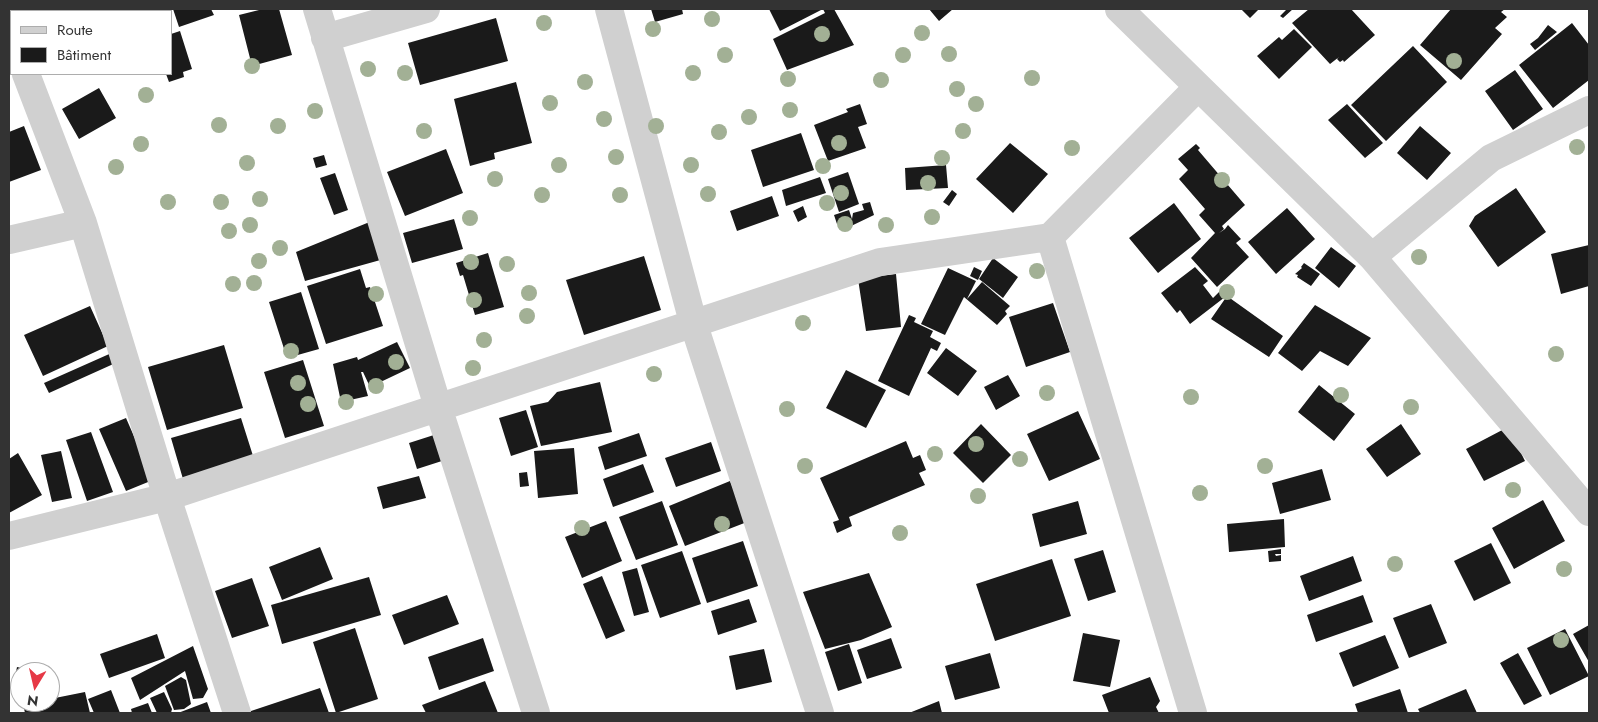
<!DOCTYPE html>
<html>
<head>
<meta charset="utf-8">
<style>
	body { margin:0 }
	#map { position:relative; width:1598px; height:722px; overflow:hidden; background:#fff; font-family:Jost,sans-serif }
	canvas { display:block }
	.frame { position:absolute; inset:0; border:10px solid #333; pointer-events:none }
	.legend { position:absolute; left:10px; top:10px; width:162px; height:65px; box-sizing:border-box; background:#fff; border:1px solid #adadad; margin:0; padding:6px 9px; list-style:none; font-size:15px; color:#333 }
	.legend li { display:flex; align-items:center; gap:10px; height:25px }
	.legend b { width:25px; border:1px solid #adadad }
	.north { position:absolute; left:10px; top:662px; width:50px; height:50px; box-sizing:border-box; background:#fff; border:1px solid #adadad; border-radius:50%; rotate:189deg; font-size:14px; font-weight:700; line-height:20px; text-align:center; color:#333 }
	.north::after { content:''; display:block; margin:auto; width:18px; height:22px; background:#e63946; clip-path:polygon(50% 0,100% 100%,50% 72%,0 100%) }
</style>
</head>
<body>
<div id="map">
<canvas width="1598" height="722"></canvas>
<div class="frame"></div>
<ul class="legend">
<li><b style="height:6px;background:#d0d0d0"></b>Route</li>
<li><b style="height:14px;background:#1a1a1a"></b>Bâtiment</li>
</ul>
<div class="north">N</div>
</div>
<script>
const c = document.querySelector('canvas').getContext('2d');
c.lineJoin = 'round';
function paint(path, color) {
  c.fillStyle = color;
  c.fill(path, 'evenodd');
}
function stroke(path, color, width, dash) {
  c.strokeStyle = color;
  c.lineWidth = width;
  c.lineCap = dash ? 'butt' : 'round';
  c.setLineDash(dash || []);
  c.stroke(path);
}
paint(new Path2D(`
	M37,9H92L87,11H38Z
	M173,9H211L214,15L179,27Z
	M263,9H279L292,55L252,66L239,15Z
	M651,9H682L683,14L655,22Z
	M769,9H834L854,45L787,70L773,39L825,13L823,9L780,31Z
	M929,9H953L939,21Z
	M1241,9H1259L1250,18Z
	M1285,9H1293L1283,18L1280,16L1286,10Z
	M1309,9H1351L1375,35L1344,62L1343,60L1340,62L1337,59L1339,57L1330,64L1292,23Z
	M1451,9H1505L1501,12L1507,17L1495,28L1502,34L1461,80L1420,45Z
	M496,18L508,61L420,85L408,43Z
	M1572,23L1589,45V80L1553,108L1519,65Z
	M1548,25L1557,32L1535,50L1530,44L1538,38Z
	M1294,29L1312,47L1279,79L1257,56L1279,37L1282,40Z
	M180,31L192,69L183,72L184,77L169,82L166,74H171V34Z
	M1413,46L1447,82L1386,141L1351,105Z
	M1515,70L1543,109L1513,130L1485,91Z
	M516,82L532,143L494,153L495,159L470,166L454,99Z
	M99,88L116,118L79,139L62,109Z
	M860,104L867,124L858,127L866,148L828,161L814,125L848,112L846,109Z
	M1347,104L1383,143L1365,158L1328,120Z
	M24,126L41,170L9,182V132Z
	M1420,126L1451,153L1427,180L1397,153Z
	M801,133L814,170L763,187L751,150Z
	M1010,143L1048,174L1013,213L976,179Z
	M1196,144L1200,148L1198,150L1245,205L1222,226L1224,229L1219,233L1225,229L1228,225L1241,239L1236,243L1249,257L1217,287L1191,258L1215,233L1199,215L1205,209L1179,179L1188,170L1178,159Z
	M446,149L463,193L405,216L387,172Z
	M324,155L327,165L316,168L313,158Z
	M946,165L948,188L906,190L905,168Z
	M848,172L859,204L839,212L828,179Z
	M335,173L348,210L334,215L320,178Z
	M820,177L826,193L786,206L782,190Z
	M1516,188L1546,232L1498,267L1469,226L1475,216Z
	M952,190L957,194L949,206L943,202Z
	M772,196L779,216L737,231L730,211Z
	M870,202L874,215L849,227L846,221L837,224L834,215L849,210L852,219L853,213L864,210L862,204Z
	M1174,203L1201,239L1158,273L1129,238Z
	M803,206L807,217L798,222L793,211Z
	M1287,208L1315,239L1276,274L1248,242Z
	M454,219L463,249L412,263L403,233Z
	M372,221L384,259L305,281L296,252Z
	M1589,245V286L1561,294L1551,254Z
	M1331,247L1356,266L1339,288L1315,268Z
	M488,253L504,307L475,315L463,275L460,276L456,263Z
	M644,256L661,310L584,335L566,280Z
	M993,258L1018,277L1003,298L979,279Z
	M1304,263L1320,274L1311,286L1297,277L1298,275L1295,274L1302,268L1301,267Z
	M974,267L982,271L978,280L970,276Z
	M1195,267L1208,281L1203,285L1213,298L1220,291L1225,297L1190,324L1180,310L1177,313L1161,293Z
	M948,268L976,281L967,299L982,282L1010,306L1005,311L1007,314L997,325L964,297L945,335L921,324Z
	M360,269L366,288L370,287L383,326L326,344L307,286Z
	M896,274L901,327L866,331L858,279Z
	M301,292L319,349L287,358L269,302Z
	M1227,296L1283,336L1269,357L1211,319Z
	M1053,303L1070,352L1026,367L1009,317Z
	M1315,305L1371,338L1348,366L1320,351L1302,371L1278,353Z
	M90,306L108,346L43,376L24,335Z
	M909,315L916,318L914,322L933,331L930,337L941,343L937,351L931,348L909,396L878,381Z
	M397,342L410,368L370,387L363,372H361L368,396L341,402L333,364L357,357L358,360Z
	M224,345L243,408L167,430L148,367Z
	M946,348L977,371L958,396L927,373Z
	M116,351L120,361L49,393L44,383Z
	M303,360L324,426L285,438L264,372Z
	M846,370L886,390L866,428L826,408Z
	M1008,375L1020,396L996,410L984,387Z
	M600,382L612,432L541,446L530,406L548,402L557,392Z
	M1319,385L1355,414L1334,441L1298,412Z
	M526,410L538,447L511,456L499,418Z
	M1078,411L1100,459L1049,481L1027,434Z
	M126,418L153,480L126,491L99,429Z
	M241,418L254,459L183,479L171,438Z
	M981,424L1011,455L983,483L953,453Z
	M1401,424L1421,454L1387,477L1366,449Z
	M1508,427L1525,461L1484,481L1466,449Z
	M91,432L113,492L87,501L66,440Z
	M639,433L647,456L605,470L598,447Z
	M437,434L445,460L417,469L409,443Z
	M906,441L913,458L920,455L926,470L919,473L925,485L849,517L852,526L837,533L833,522L839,520L820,478Z
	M711,442L721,471L676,487L665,458Z
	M574,448L578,494L538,498L534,451Z
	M61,451L72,498L52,502L41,455Z
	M18,453L42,495L9,513V459Z
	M643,464L654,492L613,507L603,479Z
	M1322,469L1331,500L1280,514L1272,483Z
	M527,472L529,486L520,487L519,473Z
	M419,476L426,498L383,509L377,487Z
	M730,481L747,522L685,546L669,506Z
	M1543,500L1565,541L1514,569L1492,528Z
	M662,501L678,545L636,560L619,517Z
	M1078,501L1087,534L1040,547L1032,514Z
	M1284,519L1285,547L1229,552L1227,524Z
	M606,521L622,561L582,578L565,537Z
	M743,541L758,586L707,603L692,558Z
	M1491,543L1511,583L1474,601L1454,561Z
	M320,547L333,579L282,600L269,567Z
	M1281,549V554H1275L1276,556L1281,555V561L1269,562L1268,551Z
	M1103,550L1116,592L1088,601L1074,559Z
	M682,551L701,604L660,618L641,565Z
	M1353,556L1362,581L1309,601L1300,576Z
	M1052,559L1071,616L995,641L976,584Z
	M637,568L649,612L634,616L622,572Z
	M869,573L892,627L861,640L825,649L803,592Z
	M602,576L625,631L606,639L583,584Z
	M369,577L381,615L282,644L271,605Z
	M252,578L269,626L232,638L215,591Z
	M447,595L459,624L404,645L392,615Z
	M1363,595L1373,622L1316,642L1307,615Z
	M749,599L757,622L718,635L711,611Z
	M1431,604L1447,643L1409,658L1393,618Z
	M1589,625V662L1573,634Z
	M355,628L378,699L336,713L313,642Z
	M1565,629L1589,676L1550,695L1527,648Z
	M1083,633L1120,640L1110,687L1073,681Z
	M157,634L165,658L109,678L100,654Z
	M1385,635L1399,668L1353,687L1339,653Z
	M483,638L494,671L439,690L428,657Z
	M891,638L902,668L867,679L857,650Z
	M849,644L862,683L838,691L825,652Z
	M193,646L208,689L203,698L193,699L185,671L140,700L131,678Z
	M764,649L772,682L736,690L729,656Z
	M990,653L1000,688L955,700L945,666Z
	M1518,653L1542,696L1524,705L1500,663Z
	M17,667L30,670L29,672H20V679L15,677Z
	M181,677L186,680L191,704L184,709L174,710L165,686Z
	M1150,677L1160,701L1156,707L1159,713H1109L1102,695Z
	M485,681L498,713H426L422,705Z
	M320,688L329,713H248V712Z
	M1400,689L1408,713H1358L1355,704Z
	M1466,689L1477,713H1420L1418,709Z
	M111,690L120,713H94L88,699Z
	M85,692L90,713H25L23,704L50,702V699Z
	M164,692L172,709L171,713H157L150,698Z
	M939,701L942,713H909Z
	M207,702L211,713H178Z
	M148,703L152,713H132L131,709Z`), '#1a1a1a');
stroke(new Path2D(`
	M317,9L438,407L536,713
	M609,9L693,322L820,713
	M1119,9L1372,257L1589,512
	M9,28L11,34
	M325,38L426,9
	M26,74L83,223L167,497L237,713
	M1050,237L1193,713
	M9,240L83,223
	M1372,257L1491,158L1589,110
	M9,536L167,497L880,262L1050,237L1198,87`), '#d0d0d0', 28);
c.fillStyle = '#a2b095';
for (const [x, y] of [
	[712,19],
	[544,23],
	[653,29],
	[922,33],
	[822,34],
	[949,54],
	[725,55],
	[903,55],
	[1454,61],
	[252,66],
	[368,69],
	[405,73],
	[693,73],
	[1032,78],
	[788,79],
	[881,80],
	[585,82],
	[957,89],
	[146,95],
	[550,103],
	[976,104],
	[790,110],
	[315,111],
	[749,117],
	[604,119],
	[219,125],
	[278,126],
	[656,126],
	[424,131],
	[963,131],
	[719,132],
	[839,143],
	[141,144],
	[1577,147],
	[1072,148],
	[616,157],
	[942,158],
	[247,163],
	[559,165],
	[691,165],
	[823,166],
	[116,167],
	[495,179],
	[1222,180],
	[928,183],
	[841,193],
	[708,194],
	[542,195],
	[620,195],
	[260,199],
	[168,202],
	[221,202],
	[827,203],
	[932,217],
	[470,218],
	[845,224],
	[250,225],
	[886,225],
	[229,231],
	[280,248],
	[1419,257],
	[259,261],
	[471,262],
	[507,264],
	[1037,271],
	[254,283],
	[233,284],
	[1227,292],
	[529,293],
	[376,294],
	[474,300],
	[527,316],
	[803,323],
	[484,340],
	[291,351],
	[1556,354],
	[396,362],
	[473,368],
	[654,374],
	[298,383],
	[376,386],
	[1047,393],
	[1341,395],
	[1191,397],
	[346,402],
	[308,404],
	[1411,407],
	[787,409],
	[976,444],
	[935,454],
	[1020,459],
	[805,466],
	[1265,466],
	[1513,490],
	[1200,493],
	[978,496],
	[722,524],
	[582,528],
	[900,533],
	[1395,564],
	[1564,569],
	[1561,640]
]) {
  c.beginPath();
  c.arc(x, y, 8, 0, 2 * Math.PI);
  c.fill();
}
</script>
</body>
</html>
